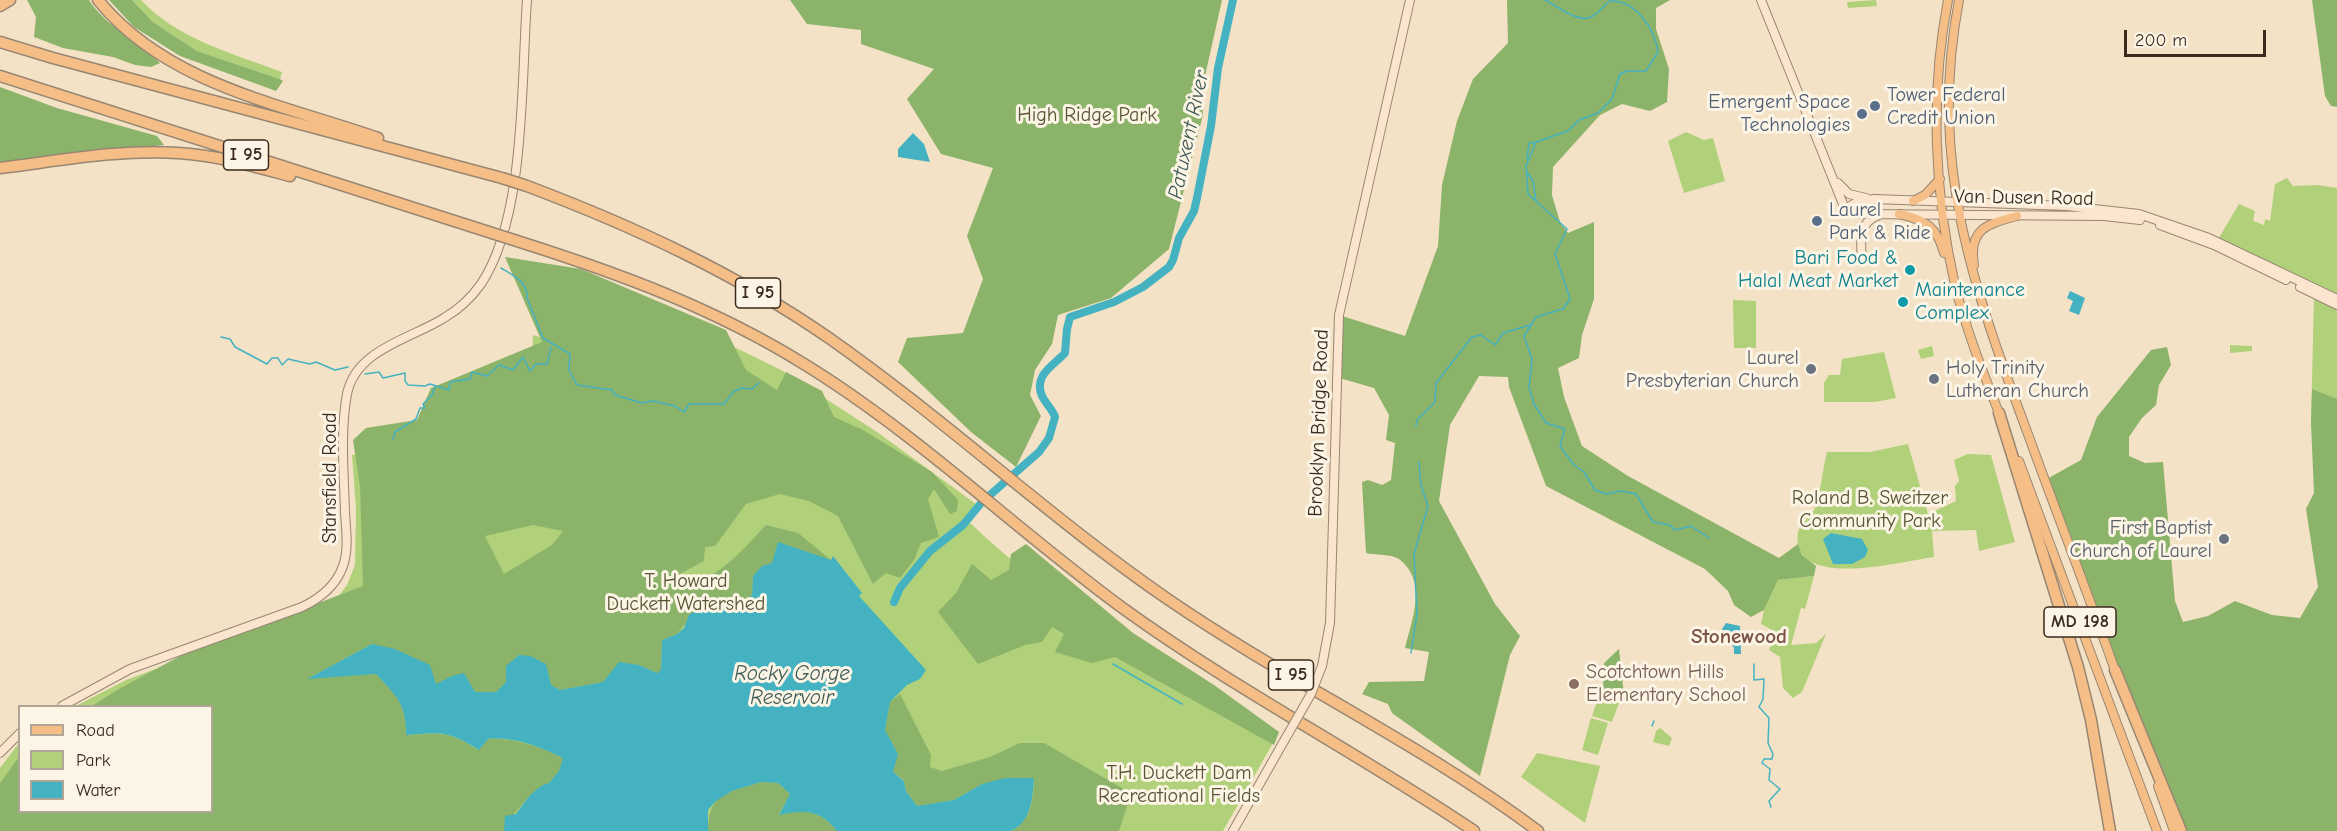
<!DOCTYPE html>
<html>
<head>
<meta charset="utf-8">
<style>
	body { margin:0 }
	#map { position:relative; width:2337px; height:831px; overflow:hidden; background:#f3e2c6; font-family:"Comic Neue",sans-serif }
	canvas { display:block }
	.legend { position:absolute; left:18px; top:705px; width:195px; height:108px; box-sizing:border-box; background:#fcf5e5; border:2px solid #afa495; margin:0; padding:8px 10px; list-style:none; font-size:18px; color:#3b2a1e }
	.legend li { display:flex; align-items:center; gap:12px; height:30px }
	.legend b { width:30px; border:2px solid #afa495 }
	.scale { position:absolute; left:2124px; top:30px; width:142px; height:27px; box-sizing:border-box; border:3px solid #3b2a1e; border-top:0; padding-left:8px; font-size:18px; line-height:21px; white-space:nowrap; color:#3b2a1e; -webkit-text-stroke:4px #fcf5e5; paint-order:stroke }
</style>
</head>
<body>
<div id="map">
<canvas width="2337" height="831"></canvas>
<ul class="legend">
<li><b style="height:8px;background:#f6be87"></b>Road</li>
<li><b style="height:16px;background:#b0d17a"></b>Park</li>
<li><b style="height:16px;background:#45b2c2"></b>Water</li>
</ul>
<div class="scale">200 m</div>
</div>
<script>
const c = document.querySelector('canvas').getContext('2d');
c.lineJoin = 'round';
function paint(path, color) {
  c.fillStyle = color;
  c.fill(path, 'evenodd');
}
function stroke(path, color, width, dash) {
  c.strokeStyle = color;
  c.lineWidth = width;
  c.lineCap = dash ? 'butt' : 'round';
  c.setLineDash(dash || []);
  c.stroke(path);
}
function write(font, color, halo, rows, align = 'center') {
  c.font = font + ' "Comic Neue",sans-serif';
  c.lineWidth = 6;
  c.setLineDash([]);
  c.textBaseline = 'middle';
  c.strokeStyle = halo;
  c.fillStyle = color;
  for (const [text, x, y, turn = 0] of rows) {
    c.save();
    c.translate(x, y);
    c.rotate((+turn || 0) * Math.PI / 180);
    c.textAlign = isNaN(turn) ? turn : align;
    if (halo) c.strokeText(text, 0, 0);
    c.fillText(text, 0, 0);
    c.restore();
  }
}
paint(new Path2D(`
	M132,0H141C177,39 234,54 282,72L280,79L197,51L153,22Z
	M1876,0L1877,6L1848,8L1847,2Z
	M1686,132L1704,140L1713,138L1725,181L1684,193L1668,141Z
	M2287,178L2293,186L2318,185L2337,188V298L2217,241L2239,204L2255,211L2253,221L2264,225L2265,219L2270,221L2275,184Z
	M2314,294L2337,305V425L2311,424Z
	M1733,300L1756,301V348H1734Z
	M533,335L571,347L724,342L783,371L877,432L980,507L969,522C1058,607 1172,673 1273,743L1223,831H0V768L19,743L20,812H212V706H76L126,680L279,623L337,598L347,585L355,565L356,509L352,455L529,411Z
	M2230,345L2252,346V351L2230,353Z
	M1932,346L1934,356L1921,359L1918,350Z
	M1884,352L1896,398L1875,402H1824V383L1829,375H1840L1842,359Z
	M1908,444L1928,514L1956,501L1955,486L1959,481L1954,460L1968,454L1991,455L2015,542L1979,551L1976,530L1932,531L1934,557C1903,561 1789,592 1798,532C1800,524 1809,518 1814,510C1820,499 1823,467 1827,452H1870Z
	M1814,576L1805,609L1801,608L1791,645L1816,643L1826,634L1802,692L1793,698L1783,688L1780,657L1769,650L1776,632L1761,624L1764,610L1778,580Z
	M1600,693L1620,700L1612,722L1592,716Z
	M1591,718L1608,723L1598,755L1582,750Z
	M1660,728L1672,738L1669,746L1653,742L1656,731Z
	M1537,753L1600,766L1585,823L1521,777Z`), '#b0d17a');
paint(new Path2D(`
	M27,0H89C106,27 138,40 160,63L151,67L135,65L113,57L63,48L34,37L36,17Z
	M109,0H132L153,22L197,51L280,79L283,81L276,91L180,56L134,27Z
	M790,0H1222L1201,94L1203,115L1169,249L1111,298L1058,315L1052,344L1035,370L1030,395L1041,416L1016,467L971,432L898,362L907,338L963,333L983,279L967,236L993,168L941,154L907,99L934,69L861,44V30L807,24Z
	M1507,0H1670L1656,8V29L1669,69L1667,102L1650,111L1622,104L1600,115L1553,167L1552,195L1560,222L1568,233L1594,222V299L1582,335L1579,358L1558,368L1564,397L1582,446L1628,476L1779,558L1798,544L1802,555L1816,566L1814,576L1778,580L1764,610L1751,617L1734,605L1728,591L1705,569L1546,486L1509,387L1508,377L1479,376L1450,425L1439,501L1495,604L1520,636L1510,655L1480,776L1392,713L1388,704L1362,694L1369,682L1424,681L1429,652L1405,648C1412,619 1428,581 1399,559C1392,554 1375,555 1366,553L1362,482L1368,480L1382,485L1391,480L1395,443L1386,440L1389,415L1374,388L1336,377L1339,315L1405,336L1438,246L1442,185L1457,121L1473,79L1508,43Z
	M2312,0H2337V107L2331,106L2325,96Z
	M0,87L57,108L157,136L164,145L0,162Z
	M505,257L581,269L726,330L746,370L777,390L786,372L822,391L834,417L863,430L932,472L958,500L957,511L950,514L934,489L928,499L939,537L921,543L914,560L900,578L886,573L873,584L838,516L809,501L780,494L746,504L715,546L705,547L704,561L678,575L686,586C721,576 742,551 766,525L798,533L831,560C805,561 772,556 753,576L752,595L739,604L705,608L689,619L677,634L662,640L661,671L657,673L639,665L603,682L560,690L551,685L506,682L496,692H475L452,676L436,685L372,644L309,678L376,674C397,697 406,703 406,735C443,734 446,730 478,750L487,739C513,737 540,747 564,758L559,771L549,784C537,785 507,819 504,831H0V783L19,757L20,812H212V706H92L117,690L182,655L363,586L360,486L353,440L366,428L417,420L431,388L542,342ZM533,525L563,531L552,545L504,574L485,536Z
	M2167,347L2171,365L2159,385L2156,405L2142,418L2129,437V456L2145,463L2163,462L2175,601L2183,622L2208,616L2235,601L2272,615L2300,618L2318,587L2306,509L2314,493L2311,424L2312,389L2337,399V831H2181L2045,480L2081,460L2097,417L2151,350Z
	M1026,544L1133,633L1214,685L1279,732L1274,745L1115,657L1092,663L1055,652L1064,634L1052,627L1042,642L1025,645L978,664L938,612L956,593L972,564L991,580L1009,570L1011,554Z
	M1619,649L1624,695L1603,689L1604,663Z
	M900,694L931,755L930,767L942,771L990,757L1020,743H1044L1127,791L1129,800L1119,831H1010C1031,824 1034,797 1034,778L982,784L954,800L917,806L906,791L904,780L893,772L885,730L890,702Z
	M760,782L778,783L790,794L779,814C805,810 819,809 837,831H708C709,790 728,794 760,782Z`), '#8cb36a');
paint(new Path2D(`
	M913,133L924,144L930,162L898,157V149Z
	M2070,291L2085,298L2079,315L2069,311L2073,301L2067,298Z
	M1831,533L1862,539L1868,550L1865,557L1852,564H1833L1823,539Z
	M778,542L831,560L833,556L862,593L859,596L926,670L920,679L907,685L890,702L885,730L898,754L893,772L904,781L906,791L917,806L954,800L982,784L1005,778H1034C1033,797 1031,824 1010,831H837C819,809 805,810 779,815L790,794L778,783L761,782L732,791L716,801L708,810V831H504L505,816L516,814C524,803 535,786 549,783L559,771L563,758C540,747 513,736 488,739L479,750C446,730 443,733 406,735C406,703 397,697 376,674L307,679L372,644L395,649L430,665L436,684L452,676L464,673L475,692H496L506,682V666L519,655L530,656L546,664L551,685L560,690L603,682L619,662L639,665L657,673L661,670L662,640L677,634L684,628L689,615L699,609L739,604L752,595L753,576L762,566L772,563Z
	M1726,623L1740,626L1741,654H1734V648L1722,629Z`), '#45b2c2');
stroke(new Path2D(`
	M1545,0C1558,6 1576,23 1591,17C1599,13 1604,5 1610,1C1636,0 1655,29 1658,52L1646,71H1627L1620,74L1612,99L1598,113L1579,120L1568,131L1536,142L1526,166L1528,194L1567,229L1555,254L1570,299L1563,309L1536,317L1524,336L1532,359L1529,387L1534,404L1546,423L1565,429L1560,446L1573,464L1584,472L1595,490L1606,494L1621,491L1636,494L1653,522L1670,525L1675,530L1691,526L1709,538
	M1527,159L1529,143L1536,142
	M1527,172L1533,181L1536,201
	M501,268C513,275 528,282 527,298L543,338L570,354L569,370L577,385L612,390L615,395L642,403L653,401L675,406L684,412L689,404H724L733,392L741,388L752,389L759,383
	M221,337L230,339L235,347L267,364L272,358H278L282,365L288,359L310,364L316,362L335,370L348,367
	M365,374L379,372L383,378L405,373V381L408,385L425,386L430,384L449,390L450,382L470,379L472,372L487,376L499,365L513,370L523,357L530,371L536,364H547L551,347
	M1416,426L1417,420L1435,402L1436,383L1472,337L1481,335L1495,345L1503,333L1530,325
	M393,439L395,432L416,419L420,408H425L423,404L432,395L435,386
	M1411,653L1417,614L1414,554L1428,506L1421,485L1419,462
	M1113,664L1182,704
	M1754,664V680L1764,679L1763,699L1759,707L1769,718L1768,743L1773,754L1772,759H1764L1762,763L1770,769L1769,780L1780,789L1769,801L1771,807
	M1652,726L1654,721`), '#45b2c2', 1.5);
stroke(new Path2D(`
	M894,602L900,588L930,551L963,525L982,502L1039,452L1049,438L1055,417C1052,409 1046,404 1042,396C1033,375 1054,365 1065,353L1067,329L1070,317L1114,302L1143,287L1169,267L1173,260L1179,238L1194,211L1197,198L1211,126L1218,68L1233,0`), '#45b2c2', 8);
const secondary = new Path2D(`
	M1761,0L1845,209
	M1838,183L1849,194L1866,198
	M1845,209L1857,202L1874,199L2067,206L2139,214L2209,238L2337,299
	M1845,209L1856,214L2104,216L2140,220
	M2160,225L2214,245L2286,280
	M1862,261C1861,241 1857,223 1879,215
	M2300,287L2337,305
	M1322,666L1330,623L1339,315L1410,0
	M62,706L130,669L302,607C321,598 336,586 343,566C349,549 346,530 345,512C344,474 340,432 347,394C356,349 411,339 444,318C458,310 471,298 481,284C526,217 521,81 527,0
	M0,753L20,733
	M1233,831L1284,741`);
const primary = new Path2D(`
	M1948,0C1930,93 1934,193 1955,285C1966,330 1984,375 2001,418
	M1959,0C1928,164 1973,286 2029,437C2058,517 2089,596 2117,676
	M1913,201L1925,195L1940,179
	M1899,214C1926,220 1937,227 1944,253
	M1974,265C1968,229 1987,224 2017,216
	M2019,461L2157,831
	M2158,786L2174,831`);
const highway = new Path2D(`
	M98,0C166,84 280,104 378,138
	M0,6L10,0
	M0,42L53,58L502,178
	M0,76L492,233
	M0,168C58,161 119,149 178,153C216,155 253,166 290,176
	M527,186C633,226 735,273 829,338C946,420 1051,519 1169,600C1289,682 1421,744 1538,831
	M517,241C618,273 714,308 804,364C918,434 1016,530 1124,609C1236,690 1360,754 1474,831
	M1999,413L2078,667L2091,720L2110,831
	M2115,670L2181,831`);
stroke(secondary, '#978672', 10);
stroke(primary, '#978672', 10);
stroke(highway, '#978672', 13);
stroke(secondary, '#fbe5cf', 8);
stroke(primary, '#f6be87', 8);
stroke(highway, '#f6be87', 10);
const secondaryBridge = new Path2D(`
	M1284,741L1311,694L1322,666`);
const highwayBridge = new Path2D(`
	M502,178L527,186
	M492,233L517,241`);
stroke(secondaryBridge, '#978672', 10, []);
stroke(highwayBridge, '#978672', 13, []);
stroke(secondaryBridge, '#fbe5cf', 8);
stroke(highwayBridge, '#f6be87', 10);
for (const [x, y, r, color] of [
	[1875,106,6,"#5c6f8a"],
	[1862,114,6,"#5c6f8a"],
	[1817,221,6,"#5c6f8a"],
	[1910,270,6,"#0f9aa8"],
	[1903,302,6,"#0f9aa8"],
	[1811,369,6,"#6b7280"],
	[1934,379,6,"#6b7280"],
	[2224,539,6,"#6b7280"],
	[1574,684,6,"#8d6e63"]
]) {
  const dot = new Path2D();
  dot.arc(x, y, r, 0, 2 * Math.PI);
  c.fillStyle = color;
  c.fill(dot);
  stroke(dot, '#fcf5e5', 2);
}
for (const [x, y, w] of [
	[246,155,45],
	[758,293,45],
	[2080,622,72],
	[1291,675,45]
]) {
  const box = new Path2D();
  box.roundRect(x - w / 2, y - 15, w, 30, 4.5);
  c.fillStyle = '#fcf5e5';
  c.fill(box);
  stroke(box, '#3b2a1e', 1.5);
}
write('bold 18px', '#3b2a1e', null, [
	["I 95",246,155],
	["I 95",758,293],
	["MD 198",2080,622],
	["I 95",1291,675]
]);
write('20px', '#4e5e75', '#fcf5e5', [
	["Tower Federal",1887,95],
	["Credit Union",1887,118],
	["Emergent Space",1850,102,"right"],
	["Technologies",1850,125,"right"],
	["Laurel",1829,210],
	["Park & Ride",1829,233]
], 'left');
write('20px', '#585435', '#fcf5e5', [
	["High Ridge Park",1087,115],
	["Roland B. Sweitzer",1870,498],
	["Community Park",1870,521],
	["T. Howard",686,581],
	["Duckett Watershed",686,604],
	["T.H. Duckett Dam",1179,773],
	["Recreational Fields",1179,796]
]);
write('20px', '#3b2a1e', '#fcf5e5', [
	["Van Dusen Road",2024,198,1],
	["Brooklyn Bridge Road",1319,423,-88],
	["Stansfield Road",330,478,-90]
]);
write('20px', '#0d838f', '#fcf5e5', [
	["Bari Food &",1898,258],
	["Halal Meat Market",1898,281],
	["Maintenance",1915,290,"left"],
	["Complex",1915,313,"left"]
], 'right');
write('20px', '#5b616d', '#fcf5e5', [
	["Laurel",1799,358],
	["Presbyterian Church",1799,381],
	["Holy Trinity",1946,368,"left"],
	["Lutheran Church",1946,391,"left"],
	["First Baptist",2212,528],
	["Church of Laurel",2212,551]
], 'right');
write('20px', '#785e54', '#fcf5e5', [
	["Scotchtown Hills",1586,672],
	["Elementary School",1586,695]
], 'left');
write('italic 21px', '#3e5a57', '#fcf5e5', [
	["Patuxent River",1189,135,-78],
	["Rocky Gorge",792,674],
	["Reservoir",792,698]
]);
write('bold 21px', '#7b5247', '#fcf5e5', [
	["Stonewood",1739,637]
]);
</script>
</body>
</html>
